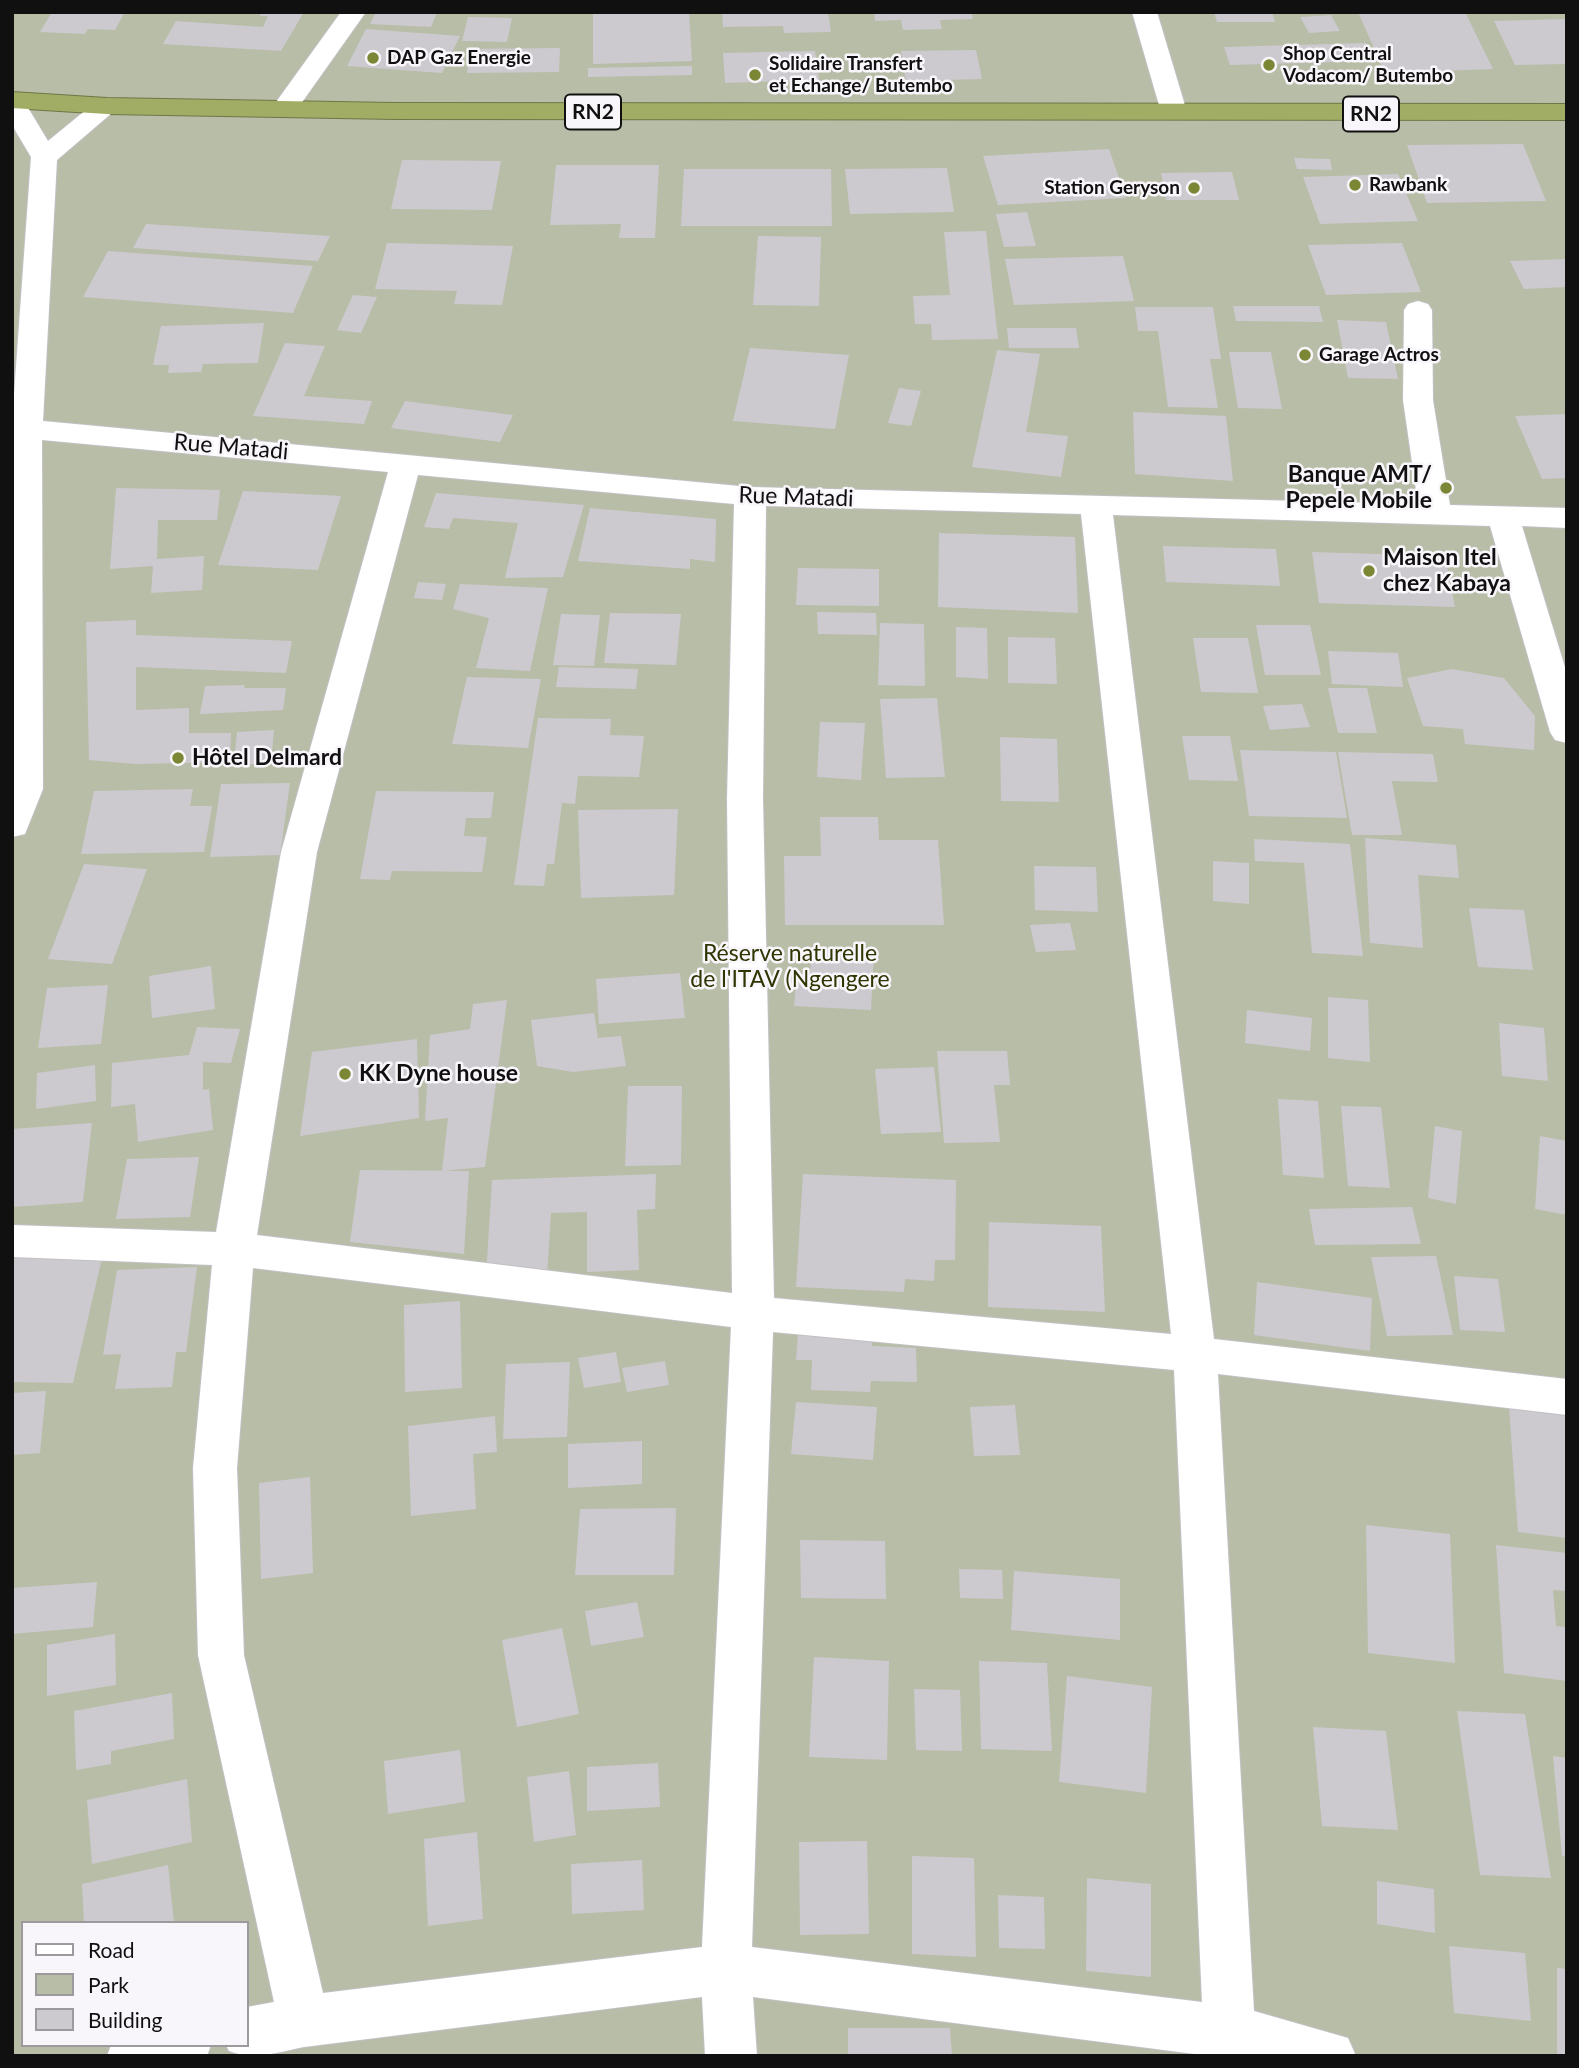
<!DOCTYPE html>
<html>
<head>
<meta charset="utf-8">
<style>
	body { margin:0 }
	#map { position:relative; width:1579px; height:2068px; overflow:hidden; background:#ebe9ee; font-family:Lato,sans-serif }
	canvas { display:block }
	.frame { position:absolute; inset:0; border:14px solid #111011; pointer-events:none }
	.legend { position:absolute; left:21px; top:1921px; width:228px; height:126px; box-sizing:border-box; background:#f9f6fb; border:2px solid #9c9a9d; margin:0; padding:9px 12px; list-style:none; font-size:21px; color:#111011 }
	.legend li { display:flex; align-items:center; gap:14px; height:35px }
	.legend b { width:35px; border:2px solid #9c9a9d }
</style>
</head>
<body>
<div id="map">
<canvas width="1579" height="2068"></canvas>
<div class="frame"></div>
<ul class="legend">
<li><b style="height:9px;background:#fff"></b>Road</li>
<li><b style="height:19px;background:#b8bda8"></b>Park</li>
<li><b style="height:19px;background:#cccace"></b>Building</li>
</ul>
</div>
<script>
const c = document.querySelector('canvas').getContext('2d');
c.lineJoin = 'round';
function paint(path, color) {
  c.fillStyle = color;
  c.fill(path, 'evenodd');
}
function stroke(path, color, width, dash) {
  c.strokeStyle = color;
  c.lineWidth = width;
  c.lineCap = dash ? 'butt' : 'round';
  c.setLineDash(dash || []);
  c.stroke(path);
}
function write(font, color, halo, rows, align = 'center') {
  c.font = font + ' Lato,sans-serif';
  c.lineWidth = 5;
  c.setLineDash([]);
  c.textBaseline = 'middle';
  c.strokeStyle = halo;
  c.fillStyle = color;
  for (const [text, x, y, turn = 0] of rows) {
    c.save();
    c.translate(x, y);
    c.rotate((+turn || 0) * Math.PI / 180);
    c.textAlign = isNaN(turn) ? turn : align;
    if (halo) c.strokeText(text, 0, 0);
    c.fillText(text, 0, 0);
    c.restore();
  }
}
paint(new Path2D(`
	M12,12H1567V2056H12ZM23,1923H247V2045H23Z`), '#b8bda8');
paint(new Path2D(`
	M52,12H125L115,30L88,29L85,34L40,32Z
	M262,12H304L281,51L163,44L176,21L263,27L268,16H260Z
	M376,12H437L431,27L370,24Z
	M593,12H689L692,61L593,64Z
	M722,12H828L831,32L784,33L783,26L723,27Z
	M874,12H972L973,19L940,20L942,29L903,30L901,20L875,21Z
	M1214,12H1272L1275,22H1217Z
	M1358,12H1465L1493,69L1385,73Z
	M1331,15L1340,31L1309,33L1300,17Z
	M468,17L512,18L507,42L462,41Z
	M1567,19V64L1515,65L1494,21Z
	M366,29L460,36L442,73L347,66Z
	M1366,43L1374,61L1230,65L1224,47Z
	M560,48L559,72L467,73L470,49Z
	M976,50L982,79L906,81L901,51Z
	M815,51L819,80L725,83L723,53Z
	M692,66V75L588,77V68Z
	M1523,144L1546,201L1427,203L1407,145Z
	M1109,149L1126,198L998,205L983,156Z
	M1294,158L1330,159L1332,170L1297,169Z
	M402,160L501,161L492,210L391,209Z
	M556,165H659L655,238H619L621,224L550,225Z
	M947,168L954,212L850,214L845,169Z
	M684,169H831L832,226H681Z
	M1232,172L1239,200H1166L1161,173Z
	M1398,174L1418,221L1320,224L1303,177Z
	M1027,212L1036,246L1004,247L996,214Z
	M146,224L330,236L318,261L133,248Z
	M986,231L998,339L932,340L931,324H915L913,296L950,295L944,232Z
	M758,236L821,237L819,306L753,305Z
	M387,243L513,246L502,305L454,304L457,291L375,289Z
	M1402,243L1421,292L1326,295L1308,245Z
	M108,251L313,266L293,313L83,297Z
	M1123,256L1134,301L1014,305L1005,259Z
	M1567,259V287L1524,289L1510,261Z
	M353,295L377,297L361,333L337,330Z
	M1233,306H1319L1323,322L1236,321Z
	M1135,307H1213L1221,359H1210L1218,408L1168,407L1158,331H1138Z
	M1337,320L1386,322L1398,379L1348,378Z
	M264,323L258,363L203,364L201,372L168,373L169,365H153L161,326Z
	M1007,328H1076L1079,348H1009Z
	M285,343L325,346L304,396L372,401L364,424L253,416Z
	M750,348L849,355L835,429L733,421Z
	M997,350L1040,354L1026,432L1068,436L1061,477L972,467Z
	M1229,352H1271L1282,409L1238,408Z
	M899,388L921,391L911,426L888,423Z
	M405,401L513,415L500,442L391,428Z
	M1133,412L1226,416L1233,481L1135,474Z
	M1567,414V478L1542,479L1515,416Z
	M116,488L220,490L217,520H158L157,559L204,556L202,590L151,593L153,566L110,569Z
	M243,491L341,496L318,570L218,565Z
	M436,493L584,505L563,577L505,578L518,523L453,518L449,529L424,527Z
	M590,508L716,519L715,562L690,559V569L578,561Z
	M939,533L1075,537L1078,613L938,607Z
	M1163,546L1276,549L1280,586L1166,582Z
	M1312,552L1445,556L1455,607L1319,603Z
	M798,568L879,569V606L796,605Z
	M418,582L446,584L442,600L414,598Z
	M460,584L548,588L530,671L476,668L489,618L453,609Z
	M817,612L876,613L877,635L818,634Z
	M610,613L681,614L676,665L604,663Z
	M561,614L600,615L594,666L553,665Z
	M136,620V635L292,641L286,673L136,667V710L189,708V733H231L230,762L136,764L89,760L86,622Z
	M880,623L924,624L925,686L878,685Z
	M1256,625H1310L1321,675H1265Z
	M956,627L987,628L988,679L956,677Z
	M1008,637L1055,638L1057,684L1008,683Z
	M1193,638H1248L1258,693L1201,692Z
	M1328,651L1398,653L1403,687L1332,684Z
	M559,667L638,669L636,689L556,687Z
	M1452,669L1504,678L1535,716L1534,750L1465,744L1463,729L1423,726L1407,678Z
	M467,677L541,679L528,748L452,744Z
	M245,685L244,688H286L283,710L200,714L205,686Z
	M1328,688H1367L1377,733H1338Z
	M937,698L945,777L886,778L880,699Z
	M1302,704L1310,727L1270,730L1263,706Z
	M538,718L611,719L610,735L644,736L639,777L578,776L575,804L562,803L554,864H547L544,886L514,885Z
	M820,722L865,723L861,780L817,777Z
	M274,730L271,763L234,765L237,732Z
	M1182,736H1230L1238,781L1189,780Z
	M1000,737L1057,739L1059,802L1001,801Z
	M1240,750L1336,752L1347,818L1249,816Z
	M1338,752L1433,754L1438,782L1392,781L1402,835H1352Z
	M290,783L280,855L210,857L221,784Z
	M193,789L190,806H212L204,852L81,854L94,791Z
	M376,791L494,792L491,818H466L464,836L487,837L482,872L392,871L390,880L360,879Z
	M678,809L674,895L581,898L578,810Z
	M820,817H878L879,840H938L944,925H785L784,856H821Z
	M1365,838L1456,845L1459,878L1418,875L1423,948L1370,943Z
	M1254,839L1350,844L1363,956L1312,953L1304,863L1255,861Z
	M1213,861L1249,863V904L1213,901Z
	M84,864L147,869L112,964L48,959Z
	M1034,866L1096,867L1098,912L1035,910Z
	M1469,908L1524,910L1533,970L1478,967Z
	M1070,923L1076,950L1036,952L1030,925Z
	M812,947L874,950L871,1010L794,1006L797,974L810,975Z
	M211,966L215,1009L152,1018L149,976Z
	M680,973L685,1018L599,1024L596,979Z
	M108,985L101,1044L38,1048L47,988Z
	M1328,997L1368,1000L1370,1062L1328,1058Z
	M507,1000L485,1167L442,1171L448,1118L425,1121L430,1035L470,1029L473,1004Z
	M1247,1010L1312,1018L1310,1051L1245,1043Z
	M594,1013L598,1038L621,1036L626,1066L573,1072L537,1066L531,1020Z
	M1499,1023L1544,1028L1548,1081L1502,1076Z
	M197,1027L240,1029L231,1063L203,1062V1090L209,1089L213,1130L138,1142L135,1104L111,1107L112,1063L189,1055Z
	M417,1039L419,1118L300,1136L312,1052Z
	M937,1051H1007L1010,1085H994L1000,1142L944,1143Z
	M95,1065L96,1101L36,1109L37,1073Z
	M934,1067L941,1132L881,1134L875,1069Z
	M628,1086H682L681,1165L625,1166Z
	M1278,1099L1318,1101L1324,1178L1283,1175Z
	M1341,1106L1381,1107L1390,1188L1348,1186Z
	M92,1123L83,1202L12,1207V1129Z
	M1435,1126L1462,1131L1456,1204L1428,1198Z
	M1540,1136L1567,1141V1215L1535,1209Z
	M199,1157L190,1217L116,1219L127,1159Z
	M360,1170L469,1171L464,1254L350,1242Z
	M656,1174L655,1209L637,1210L639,1270L587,1272V1212L551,1213L547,1277L486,1276L492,1180Z
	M803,1174L956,1180L955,1260H935L934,1281L905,1279L904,1292L796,1287Z
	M1412,1207L1421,1244L1315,1245L1309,1209Z
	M989,1222L1101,1226L1105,1312L988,1307Z
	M1436,1256L1453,1335L1387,1336L1371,1257Z
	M12,1258H102L73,1383L12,1382Z
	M197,1267L186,1352H176L172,1387L115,1389L121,1354L103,1355L117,1270Z
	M1454,1276L1498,1279L1505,1332L1460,1330Z
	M1257,1282L1372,1298L1370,1351L1254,1335Z
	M460,1301L462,1388L405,1392L404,1305Z
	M798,1334L871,1338L872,1346L916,1348L917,1382L871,1381L870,1392L811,1390L812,1360H796Z
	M616,1352L621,1382L584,1388L578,1358Z
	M665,1361L669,1385L627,1392L622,1368Z
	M570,1362L567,1437L503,1439L506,1364Z
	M46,1391L40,1453L12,1455V1393Z
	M796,1402L877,1407L873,1460L791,1454Z
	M1015,1405L1020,1455L974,1456L970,1407Z
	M1509,1407L1567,1413V1538L1518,1532Z
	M495,1416L497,1452L473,1454L476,1509L411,1516L408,1426Z
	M642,1441V1484L568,1488V1444Z
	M310,1477L313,1573L261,1579L259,1483Z
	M676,1508L674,1575H575L580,1509Z
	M1366,1525L1450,1534L1455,1663L1368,1653Z
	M800,1540L885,1541L886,1599L801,1598Z
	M1496,1545L1567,1553V1591L1553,1590L1556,1626L1567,1627V1681L1504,1673Z
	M959,1569L1002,1570L1003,1599L960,1598Z
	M1014,1571L1120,1579V1640L1011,1630Z
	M97,1582L93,1627L12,1634V1588Z
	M637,1602L644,1637L591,1646L585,1611Z
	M562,1628L579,1714L517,1727L502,1640Z
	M115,1634L116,1685L47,1696V1645Z
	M814,1657L889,1661L887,1760L809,1757Z
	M979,1661L1047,1663L1052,1751L981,1749Z
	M1067,1676L1152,1687L1146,1793L1059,1782Z
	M914,1689L960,1690L962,1751L916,1750Z
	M172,1693L174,1739L111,1751V1764L76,1770L74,1711Z
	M1457,1711L1525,1714L1551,1878L1480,1875Z
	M1313,1727L1386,1731L1398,1830L1322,1826Z
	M460,1750L465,1802L388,1814L384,1761Z
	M1553,1756L1567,1758V1857L1562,1856Z
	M658,1763L660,1807L587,1811V1767Z
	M569,1771L576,1835L534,1842L527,1777Z
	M187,1779L192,1842L92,1864L87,1800Z
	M477,1832L483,1919L428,1926L424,1839Z
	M867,1841L869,1934L800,1935L799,1842Z
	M912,1856L974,1858L976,1957L912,1954Z
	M642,1860L644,1910L572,1914L571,1864Z
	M168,1865L174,1923H84L82,1884Z
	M1087,1878L1151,1884V1977L1086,1971Z
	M1377,1881L1434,1889L1435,1933L1377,1924Z
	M998,1895L1044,1897L1045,1949L999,1948Z
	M1449,1946L1525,1953L1531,2021L1454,2013Z
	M1557,1968L1567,1969V2056H1557Z
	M848,2028H950L952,2056H848Z`), '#cccace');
const minor = new Path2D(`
	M341,12H366L293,115H275L271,109Z
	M1132,12H1157L1187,112L1183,118H1165L1161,112Z
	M12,94L21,96L48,141L98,100H116L120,106L57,160L43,421L750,487L1418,504L1403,400L1404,310L1408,304L1418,301L1428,304L1432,310L1433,400L1450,505L1567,508V528L1522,526L1567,674V743L1555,740L1550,732L1490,526L1113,515L1214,1339L1567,1379V1415L1218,1374L1254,2011L1348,2038L1356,2056H1210L753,1997L757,2056H705L702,1997L304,2047C279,2052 253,2061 229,2051L226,2045H247V2007L274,2002L198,1655L193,1468L212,1265L12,1257V1225L216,1232L281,852L388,472L42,440L43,789L25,834L12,837V422L31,157L12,125ZM418,475L734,504L727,799L732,1293L257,1235L317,852ZM766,506L1081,514L1171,1334L774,1298L763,799ZM253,1268L731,1327L702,1947L323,1993L244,1655L237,1468ZM773,1332L1174,1370L1202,2002L752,1947Z
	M111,2045H211L207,2056H107Z`);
const highway = new Path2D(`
	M12,92L107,98L395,103L1567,104V120L395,119L107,114L12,108Z`);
stroke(minor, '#c2c0c4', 2);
stroke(highway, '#6f7647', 2);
paint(minor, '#fff');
paint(highway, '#a1ad64');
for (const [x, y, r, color] of [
	[373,58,7,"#7b8734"],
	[1269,65,7,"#7b8734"],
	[755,75,7,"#7b8734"],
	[1355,185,7,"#7b8734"],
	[1194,188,7,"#7b8734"],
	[1305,355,7,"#7b8734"],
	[1446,488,7,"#7b8734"],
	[1369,571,7,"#7b8734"],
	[178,758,7,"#7b8734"],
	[345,1074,7,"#7b8734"]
]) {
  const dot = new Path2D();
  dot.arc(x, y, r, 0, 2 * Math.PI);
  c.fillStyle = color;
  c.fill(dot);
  stroke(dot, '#f9f6fb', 2.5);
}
write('bold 19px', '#111011', '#f9f6fb', [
	["Shop Central",1283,54],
	["Vodacom/ Butembo",1283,76],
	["DAP Gaz Energie",387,58],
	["Solidaire Transfert",769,64],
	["et Echange/ Butembo",769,86],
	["Rawbank",1369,185],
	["Station Geryson",1180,188,"right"],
	["Garage Actros",1319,355]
], 'left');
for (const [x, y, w] of [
	[593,112,56],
	[1371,114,56]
]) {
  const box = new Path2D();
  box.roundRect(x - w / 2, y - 17.5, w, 35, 5);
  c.fillStyle = '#f9f6fb';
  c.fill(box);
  stroke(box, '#111011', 2);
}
write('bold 21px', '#111011', null, [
	["RN2",593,112],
	["RN2",1371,114]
]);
write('23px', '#111011', '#f9f6fb', [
	["Rue Matadi",231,447,5],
	["Rue Matadi",796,497,2]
]);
write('bold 23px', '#111011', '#f9f6fb', [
	["Banque AMT/",1432,475,"right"],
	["Pepele Mobile",1432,501,"right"],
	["Maison Itel",1383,558],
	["chez Kabaya",1383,584],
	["Hôtel Delmard",192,758],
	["KK Dyne house",359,1074]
], 'left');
write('23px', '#2e3500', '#f9f6fb', [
	["Réserve naturelle",790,954],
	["de l'ITAV (Ngengere",790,980]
]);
</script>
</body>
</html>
